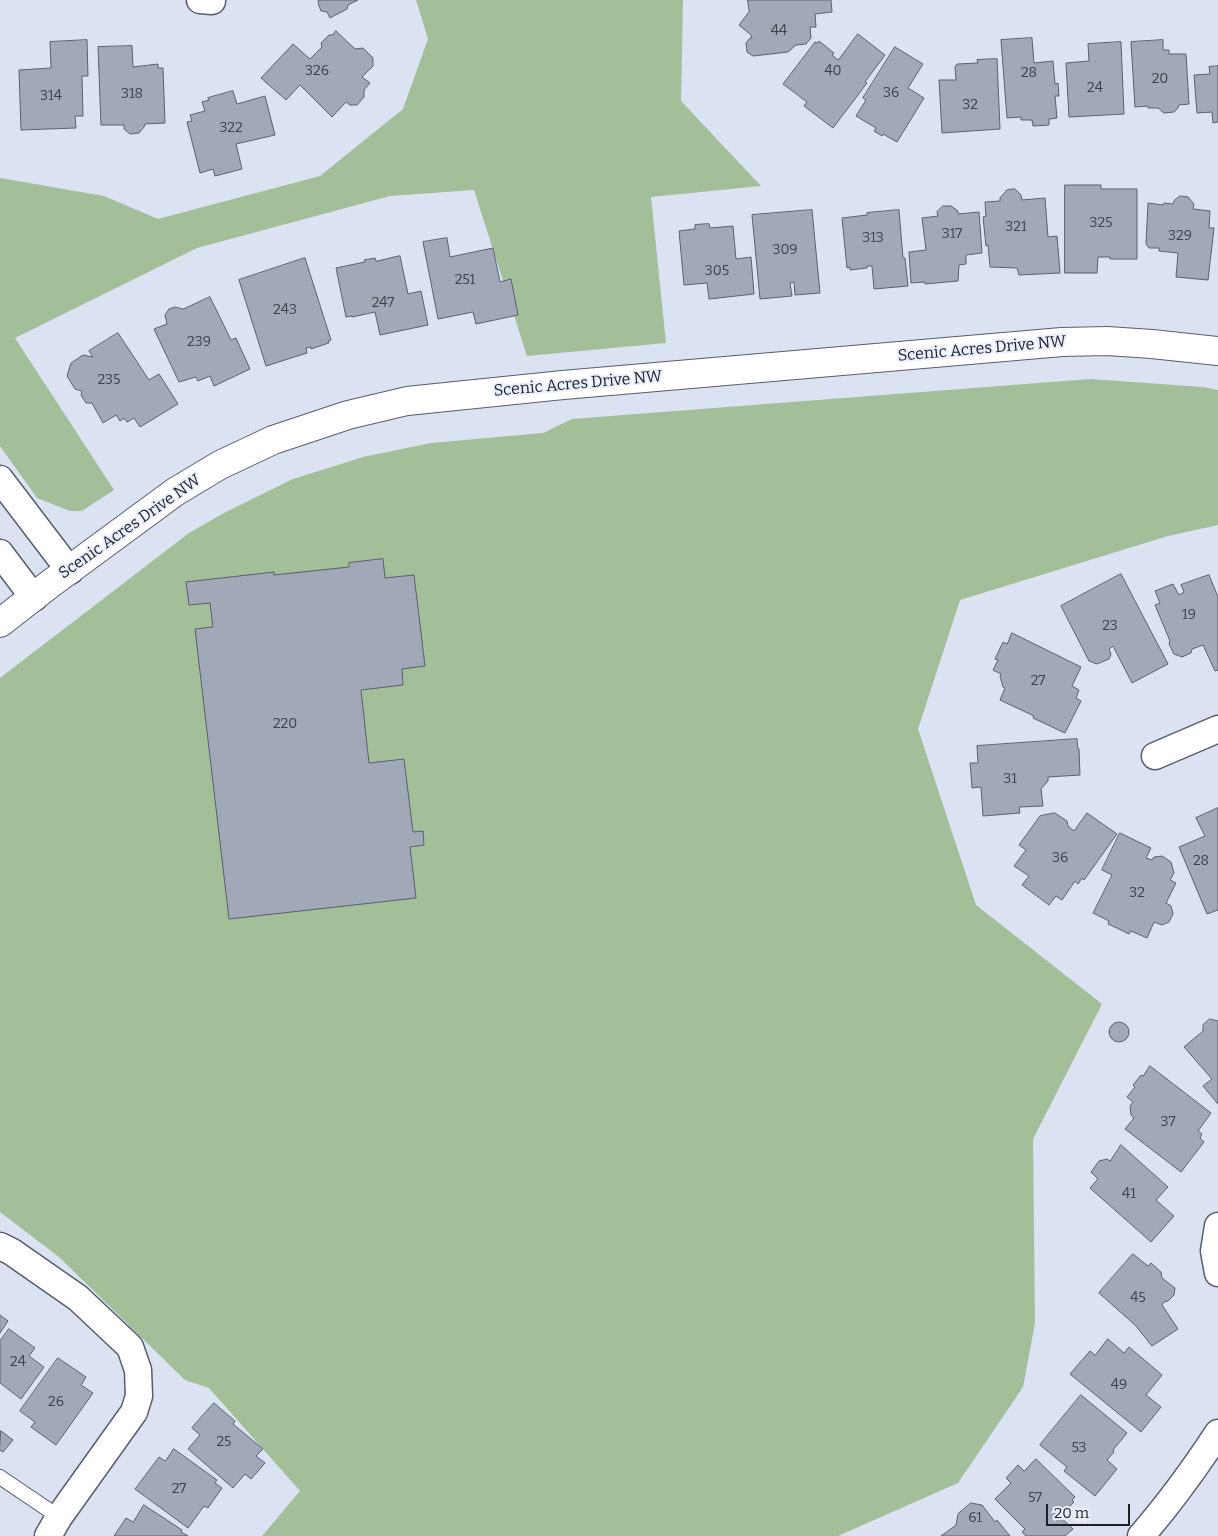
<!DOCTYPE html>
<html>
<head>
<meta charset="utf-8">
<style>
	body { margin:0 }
	#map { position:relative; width:1218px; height:1536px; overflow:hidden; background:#dbe2f2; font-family:Bitter,serif }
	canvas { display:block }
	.scale { position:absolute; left:1046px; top:1504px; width:84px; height:22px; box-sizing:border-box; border:2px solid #1e2026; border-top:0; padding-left:6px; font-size:15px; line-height:18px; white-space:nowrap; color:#1e2026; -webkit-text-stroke:4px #e9effc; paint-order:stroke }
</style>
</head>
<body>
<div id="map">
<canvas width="1218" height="1536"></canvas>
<div class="scale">20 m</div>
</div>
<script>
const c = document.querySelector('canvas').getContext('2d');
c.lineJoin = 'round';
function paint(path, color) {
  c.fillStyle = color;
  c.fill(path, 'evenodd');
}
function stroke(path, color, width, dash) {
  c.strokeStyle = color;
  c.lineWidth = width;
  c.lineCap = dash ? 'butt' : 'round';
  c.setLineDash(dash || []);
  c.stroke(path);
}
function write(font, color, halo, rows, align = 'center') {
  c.font = font + ' Bitter,serif';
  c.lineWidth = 4;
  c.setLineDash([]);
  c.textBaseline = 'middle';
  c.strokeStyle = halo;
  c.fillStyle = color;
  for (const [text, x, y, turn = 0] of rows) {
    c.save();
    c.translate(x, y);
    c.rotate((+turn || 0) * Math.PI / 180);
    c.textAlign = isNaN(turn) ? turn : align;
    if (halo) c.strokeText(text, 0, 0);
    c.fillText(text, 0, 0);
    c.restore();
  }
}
paint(new Path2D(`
	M416,0H683L681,101L761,186L651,197L666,343L527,356L474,190L390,196L197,248L15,338L114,490L82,511H70L37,498L0,446V178L104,196L158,219L320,176L403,109L428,39Z
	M1090,379L1203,387L1218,390V525L1168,536L960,600L918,729L976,905L1102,1004L1033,1139L1035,1323L1023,1387L958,1483L838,1536H262L300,1491L209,1388L185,1380L59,1257L0,1212V678L189,533L224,513L293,479L363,457L431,443L543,433L572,419Z`), '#a2bf99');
const building = new Path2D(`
	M319,0H358L348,5L347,9L330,18L327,12L321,11L318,3Z
	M748,0H831L832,12L815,14L816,27H810L811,38L806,44L796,45L788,52L753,56L747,52L746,43L750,38H752L751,35L739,25L749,12Z
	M336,31L355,49L363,48L373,58V66L362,77L370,83L364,90V97L357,105H350L346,102L332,117L300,85L286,100L261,78L293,44L310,59L322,47L321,43L329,35H332Z
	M858,34L885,55L865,82L867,83L833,128L804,106L807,102L783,84L815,42L818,43L819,41L834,53L832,55L838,60Z
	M1032,38L1034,63L1053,61L1055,84L1058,83L1059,96H1055L1057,118L1049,119V125L1033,126L1032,120H1021V117L1007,118L1001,40Z
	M87,40L88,76H82L83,116H75L76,128L21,130L19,70L51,68L50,42Z
	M1163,40V50H1169V54H1186L1189,104L1179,105L1178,108L1174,112L1164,113L1158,108H1148V106L1135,107L1131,42Z
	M1121,42L1124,114L1069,117L1066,63L1089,61L1088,44Z
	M132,46L133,67L158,64V68H163L165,123L145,124L144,127L139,133L130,134L124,129V125H101L98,47Z
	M895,47L923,64L908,88L924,98L897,142L883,134L882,136L874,131L876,128L856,116L866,100L863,98Z
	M997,59L1000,129L942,133L939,80H956L955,67L957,64L978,63L977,60Z
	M1218,66V122L1213,123L1212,112L1197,113L1194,75L1210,74L1209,67Z
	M233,91L237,104L265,96L275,135L236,144L242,169L215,176L213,169L200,173L187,122L192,121L190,115L205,111L202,102L209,100L208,98Z
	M1065,185H1101V189H1137V259H1110V257H1098L1097,273H1065Z
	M1015,189L1021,195L1022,200L1045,198L1048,237L1057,236L1060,273L1019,275L1017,268L990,267L988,245L986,246L983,217L986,216L985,202L1000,201V198L1007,190Z
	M1180,196L1188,197L1194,204L1193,209L1210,211L1209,228H1214L1208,280L1176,277L1178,253L1159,251V248H1149L1146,244L1148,203L1163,205L1164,203L1173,204L1174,201Z
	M943,206H951L958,211V214L979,212L982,253L966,255V264L959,265L958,281L925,284V282L911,283L909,252L926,250L922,218L938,216L937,212Z
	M812,210L820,293L795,295L794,282L790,283L792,296L760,299L752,215Z
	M899,210L903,258H905L908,286L874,289L872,266H867V268L850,270V267L847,268L842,218L867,215V213Z
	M709,224L710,228L733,226L736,259L751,257L754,294L709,299L707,283L684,285L679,231L695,229V225Z
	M447,238L450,257L493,248L500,282L511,279L518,315L476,324L473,312L438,319L423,242Z
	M400,256L408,294L421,291L428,325L380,335L375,312L352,317V316L346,317L336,268L365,262L364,260L375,258L376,261Z
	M305,258L331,340L328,341L329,343L311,349V347L306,348L307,353L266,366L239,280Z
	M210,297L231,340L236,338L250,369L214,386L210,376L198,381L196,377L179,382L154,329L167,324L165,315L169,309L175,307L183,309Z
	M118,333L149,380L159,374L178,404L140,427L134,418L127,422L124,418L120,421L116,415L103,423L92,403H86L81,395L82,391L75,389L67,376L71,363L83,355L93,357L89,351Z
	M383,559L385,578L414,575L425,666L402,669L403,685L361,690L369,763L404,759L413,832L423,831L424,845L410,847L416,898L229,919L195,629L213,627L210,603L189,605L186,582L274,572V575L349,567V563Z
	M1121,574L1168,664L1132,683L1113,646L1109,649L1111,654L1109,659L1097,664L1089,661L1061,606Z
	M1209,575L1218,597V670L1215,671L1203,645L1192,649L1191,653L1182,657L1174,654L1169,644L1170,641L1155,605L1160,603L1155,591L1173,584L1179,595L1184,592L1181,585Z
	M1012,633L1081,667L1072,686L1079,690L1076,698L1081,701L1065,733L1033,718L1034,716L1000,700L1005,688L1003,687L1000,676L1001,674L993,670L998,660L995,659L1003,642L1007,644Z
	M1077,739L1078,749H1079L1080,775L1048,777V781L1041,789L1043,806L1019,807L1020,813L983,816L981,787L972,788L971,774L970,763H978L977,746Z
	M1218,808V910L1207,914L1179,847L1205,836L1196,818Z
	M1055,813L1067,821L1068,826L1074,831L1087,813L1117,834L1084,880L1082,878L1078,884L1075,881L1062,900L1056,896L1049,905L1022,885L1029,876L1014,866L1026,850L1019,845L1040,816Z
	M1120,833L1151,848L1146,858L1152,860L1154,857L1162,856L1171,862L1174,873L1170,880L1176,883L1166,903L1171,906L1173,914L1169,922L1162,925L1154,922L1147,938L1131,931L1129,934L1117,928L1108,924L1109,921L1093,913L1112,875L1102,870Z
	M1210,1019L1218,1021V1104L1203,1086L1212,1079L1184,1047L1203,1031V1025Z
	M1109 1032a10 10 0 1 1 20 0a10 10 0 1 1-20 0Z
	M1150,1066L1211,1113L1198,1131L1202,1134L1200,1138L1204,1142L1181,1172L1125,1129L1134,1118L1131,1115L1130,1106L1133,1102L1127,1097L1135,1087L1133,1085L1141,1075L1143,1076Z
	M1121,1145L1168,1187L1156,1200L1174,1216L1151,1242L1090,1188L1098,1179L1091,1172L1099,1161L1107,1159L1110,1161Z
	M1133,1254L1148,1266L1151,1263L1161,1272L1162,1278L1175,1288L1174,1295L1168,1301L1164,1302L1162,1305L1178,1329L1152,1346L1135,1325L1099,1293Z
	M0,1315L8,1321L0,1333Z
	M9,1329L35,1348L29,1356L44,1367L21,1399L0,1383V1341Z
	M1108,1339L1124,1353L1129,1347L1162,1375L1146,1395L1161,1407L1141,1432L1070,1374L1090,1351L1095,1355Z
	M58,1358L86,1377L81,1385L93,1393L56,1445L31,1427L35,1422L20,1411Z
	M1081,1395L1127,1433L1113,1450L1114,1452L1107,1460L1117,1469L1095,1496L1064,1471L1067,1467L1040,1445Z
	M214,1403L235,1421L233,1424L263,1449L256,1456L265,1463L251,1479L245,1474L233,1488L188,1449L200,1435L192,1428Z
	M1,1431L13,1440L3,1452L0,1450Z
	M174,1449L217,1480L215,1483L222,1488L208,1508L204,1506L188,1528L135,1489L159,1457L165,1461Z
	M1036,1459L1075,1497L1072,1500L1074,1502L1063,1513L1061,1510L1057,1514L1073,1529L1065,1536H1026L1022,1532L1025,1529L995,1499L1011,1483L1006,1478L1018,1465L1024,1471Z
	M971,1503L982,1505L995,1522L997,1520L1010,1536H941L956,1525L958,1514Z
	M144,1505L182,1530L181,1532L188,1536H114L126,1518L133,1522Z`);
paint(building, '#a1a8b7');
stroke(building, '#5a606e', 1);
const service = new Path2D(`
	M0,1477L59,1517`);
const minor = new Path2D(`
	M200,0L212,1
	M0,479L70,571
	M0,553L34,598
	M1155,756L1218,729
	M1218,1226L1214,1251L1218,1273
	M0,1246L12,1252L78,1298L130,1347L138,1370L139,1396L134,1412L59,1517L48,1536
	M1141,1536C1169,1504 1195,1468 1218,1433`);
const tertiary = new Path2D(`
	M0,623L50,584L175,492L220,465L273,440L348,415L407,401L563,385L1062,342L1107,341L1152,344L1218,351`);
stroke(service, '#575d6b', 16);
stroke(minor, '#575d6b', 29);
stroke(tertiary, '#575d6b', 30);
stroke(service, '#fff', 14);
stroke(minor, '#fff', 26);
stroke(tertiary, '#fff', 28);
write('14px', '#3f424a', null, [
	["44",779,31],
	["326",317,71],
	["40",833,71],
	["28",1029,73],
	["20",1160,79],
	["24",1095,88],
	["36",891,93],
	["318",132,94],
	["314",51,96],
	["32",970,105],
	["322",231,128],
	["325",1101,223],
	["321",1016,227],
	["317",952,234],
	["329",1180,236],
	["313",873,238],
	["309",785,250],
	["305",717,271],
	["251",465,280],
	["247",383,303],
	["243",285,310],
	["239",199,342],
	["235",109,380],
	["19",1189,615],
	["23",1110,626],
	["27",1038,681],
	["220",285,724],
	["31",1010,779],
	["36",1060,858],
	["28",1201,861],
	["32",1137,893],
	["37",1168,1122],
	["41",1129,1194],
	["45",1138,1298],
	["24",18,1362],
	["49",1119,1385],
	["26",56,1402],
	["25",224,1442],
	["53",1079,1448],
	["27",179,1489],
	["57",1035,1498],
	["61",975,1518]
]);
write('16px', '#1e2026', '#e9effc', [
	["Scenic Acres Drive NW",982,349,-5],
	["Scenic Acres Drive NW",578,384,-5],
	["Scenic Acres Drive NW",130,527,-35]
]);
</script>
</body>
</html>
